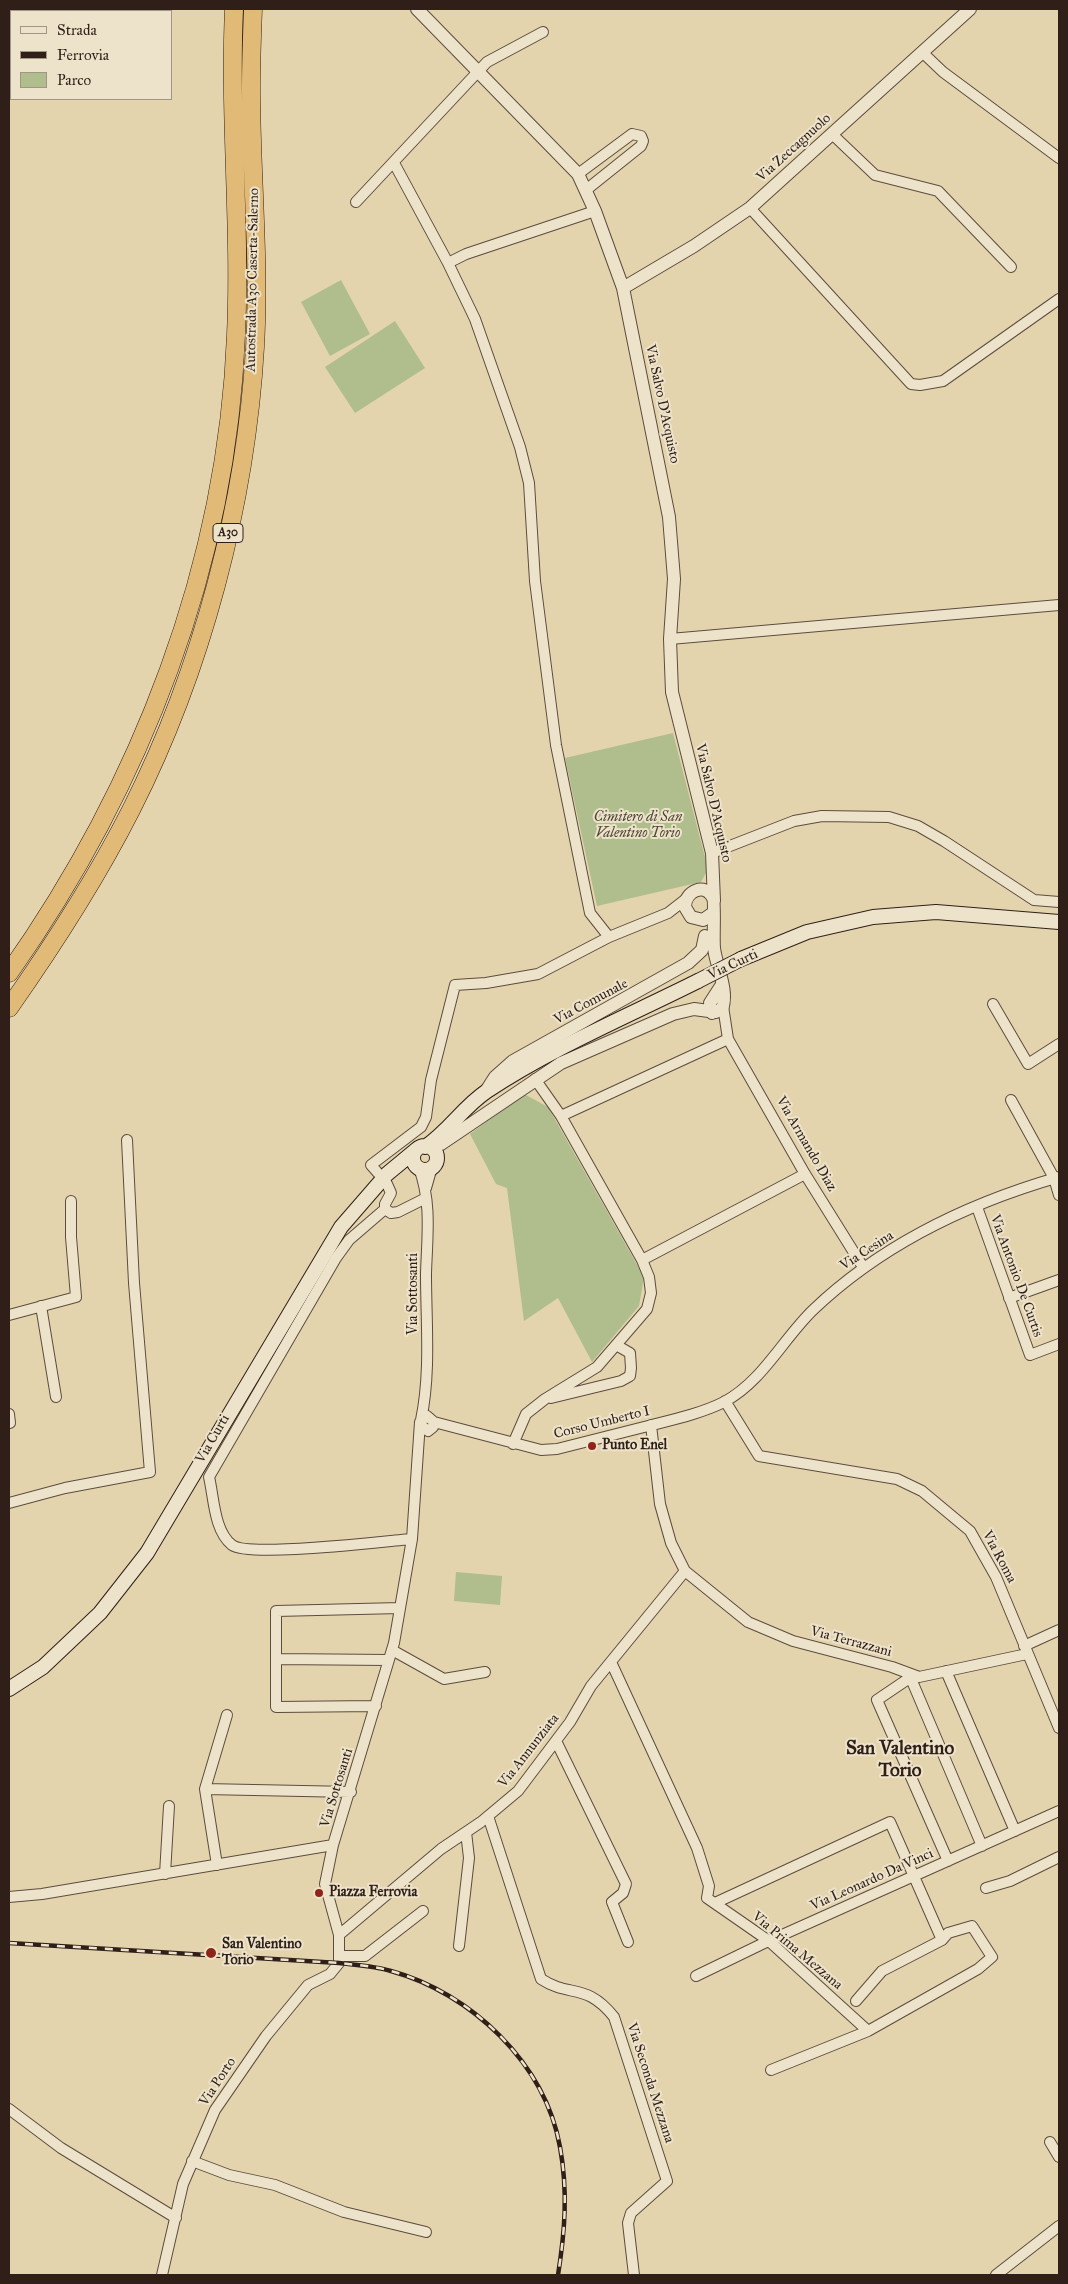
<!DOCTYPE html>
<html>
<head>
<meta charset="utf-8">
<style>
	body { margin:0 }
	#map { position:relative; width:1068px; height:2284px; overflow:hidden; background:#e4d4ae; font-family:"IM FELL Great Primer",serif }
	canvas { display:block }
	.frame { position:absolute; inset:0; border:10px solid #2f1f18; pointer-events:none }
	.legend { position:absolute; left:10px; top:10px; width:162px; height:90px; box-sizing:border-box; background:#ede3ca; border:1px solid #a19583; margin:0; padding:6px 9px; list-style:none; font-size:15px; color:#2f1f18 }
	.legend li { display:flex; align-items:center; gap:10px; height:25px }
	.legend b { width:25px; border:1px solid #a19583 }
</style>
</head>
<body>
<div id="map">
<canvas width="1068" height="2284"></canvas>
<div class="frame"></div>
<ul class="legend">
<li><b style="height:6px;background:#ede3ca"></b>Strada</li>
<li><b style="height:6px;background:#2f1f18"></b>Ferrovia</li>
<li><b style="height:14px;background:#b0bd8d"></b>Parco</li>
</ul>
</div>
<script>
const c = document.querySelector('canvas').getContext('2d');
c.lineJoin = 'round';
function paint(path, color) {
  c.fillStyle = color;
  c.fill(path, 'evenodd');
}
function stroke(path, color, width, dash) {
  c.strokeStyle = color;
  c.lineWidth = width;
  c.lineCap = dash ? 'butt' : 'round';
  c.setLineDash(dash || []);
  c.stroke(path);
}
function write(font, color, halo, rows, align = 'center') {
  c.font = font + ' "IM FELL Great Primer",serif';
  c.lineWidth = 4;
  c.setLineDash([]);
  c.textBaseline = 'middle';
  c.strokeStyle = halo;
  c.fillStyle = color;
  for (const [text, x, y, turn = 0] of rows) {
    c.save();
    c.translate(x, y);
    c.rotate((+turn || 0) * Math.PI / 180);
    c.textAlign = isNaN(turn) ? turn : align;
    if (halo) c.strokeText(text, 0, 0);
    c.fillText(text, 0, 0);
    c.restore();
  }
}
paint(new Path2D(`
	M341,280L370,334L330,356L301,302Z
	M395,321L425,368L355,413L325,367Z
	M673,733L708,869L701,882L597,906L565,758Z
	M524,1094L548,1107L644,1277L639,1306L592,1362L558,1298L524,1321L507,1188L496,1184L470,1134Z
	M456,1572L502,1576L500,1605L454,1601Z`), '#b0bd8d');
const minor = new Path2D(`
	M922,52L943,72L1059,158
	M832,134L875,175L938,191L1011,267
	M394,163L448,263L475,319L520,447L529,483L535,581L556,745L590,913L609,937
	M578,174L632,134L641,136L643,141L641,146L586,190
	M356,202L487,62L543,32
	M750,208L911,384L920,385L943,381L1059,299
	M448,263L466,254L595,211
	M670,639L1059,605
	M712,853L794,821L822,816L889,817L918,826L944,841L1034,900L1059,902
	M993,1004L1028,1064L1059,1044
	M723,1006L728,1039L805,1174L863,1267
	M1011,1100L1054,1178L1059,1195
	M561,1116L728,1039
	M419,1168C432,1203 427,1238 426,1274C426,1322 431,1372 421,1420
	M378,1173L371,1165L421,1127L426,1117L431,1080L455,985L486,983L538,974L609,937L668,913L686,899
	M387,1184L391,1193L385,1204V1209L391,1213L398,1212L426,1198
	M426,1188L432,1167
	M977,1207L1030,1355L1059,1344
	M385,1209L349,1240L336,1258L209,1477C214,1498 214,1531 232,1545C249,1558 384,1541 412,1539
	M642,1260L805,1174
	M1009,1298L1059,1280
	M41,1306L56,1397
	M9,1315L76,1297L71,1237V1201
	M551,1398L621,1381L630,1376L631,1368L630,1353L616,1345
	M725,1401L759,1456L897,1479L922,1491L970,1531L996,1577L1059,1728
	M9,1414L10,1423
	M434,1422L541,1450L557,1449C589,1441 620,1433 652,1425C676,1419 702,1413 724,1402C762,1382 783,1339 813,1310C881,1245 969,1203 1059,1177
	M651,1425L660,1504L671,1543L685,1571L748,1622L793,1641L892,1667L919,1677L1027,1654
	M513,1444L526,1414L545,1399L597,1367L647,1309L651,1293L649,1277L642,1260L561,1116L535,1079
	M9,1503L65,1488L150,1472L134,1283L127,1140
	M1024,1646L1059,1630
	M392,1650L444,1679L485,1672
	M276,1659L389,1660
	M611,1662L697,1848L709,1886L707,1898L769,1941L868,2031L771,2070
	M946,1671L1015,1831
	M909,1674L982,1846
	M911,1677L877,1700L948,1861
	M376,1706L276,1707V1611L400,1608
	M556,1741L626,1884L623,1893L612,1902L628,1942
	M205,1789L351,1792
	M488,1816L541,1979C570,1998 586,1982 614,2017L667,2181L631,2213L628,2223L634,2275
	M217,1865L205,1789L227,1715
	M165,1874L169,1806
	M986,1888L1010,1881L1059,1857
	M9,1897L42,1894L333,1845L394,1643L412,1539L420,1422L427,1416L434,1422L433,1427L428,1431L421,1425
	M715,1903L890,1822L942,1940
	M339,1935L441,1849L481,1822L518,1791L570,1722L591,1686L685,1571
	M459,1946L469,1858L466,1832
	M340,1956H365L423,1911
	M696,1976L762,1944L1059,1811
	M856,2001L882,1971L942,1940L948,1933L972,1926L992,1957L978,1969L868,2031
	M9,2109L61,2148L176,2218
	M1050,2142L1059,2157
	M192,2161L229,2175L275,2185L344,2212L426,2232
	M162,2275L183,2184L215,2110L266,2036L308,1985L330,1974L339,1963V1935L325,1884L333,1845
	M996,2275L1059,2226`);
const tertiary = new Path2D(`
	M417,9L578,174L595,211L623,288L669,517L674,579L670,639L672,692L712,853L714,901
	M623,288L694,246L750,208L970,9
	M712,1013L710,1003L721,986
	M486,1091L495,1077L513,1061L688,963L702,950L705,936
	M441,1144L561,1063L673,1014L694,1009L716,1012L722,1009C729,991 716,966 714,948C713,939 715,902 713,898C705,882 685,891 685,907L691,917L703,920L713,913`);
const secondary = new Path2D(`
	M741,959L807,932L873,917L936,912L1059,922
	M413 1158a12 12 0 1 1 24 0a12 12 0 1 1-24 0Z
	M425,1147C449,1131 463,1107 487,1091C552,1048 628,1016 698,981
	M9,1689L43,1667L100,1613L147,1553L341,1227L387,1174L416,1150`);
const motorway = new Path2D(`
	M9,973C141,786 227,566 236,335C241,226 229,117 234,9
	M9,1008C54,944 96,879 131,810C202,670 246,503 255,347C260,261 251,174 251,88C251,62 252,35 253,9`);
stroke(minor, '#5c4c3e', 12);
stroke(tertiary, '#5c4c3e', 14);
stroke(secondary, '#2f1f18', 16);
stroke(motorway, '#2f1f18', 19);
stroke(minor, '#ede3ca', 10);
stroke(tertiary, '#ede3ca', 12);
stroke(secondary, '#ede3ca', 14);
stroke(motorway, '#e2ba77', 18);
const rail = new Path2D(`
	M9,1943L339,1963C356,1965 375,1966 391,1971C471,1993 545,2063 560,2147C568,2191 565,2231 558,2275`);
stroke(rail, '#2f1f18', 4.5);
stroke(rail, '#ede3ca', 2.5, [8]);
const secondaryBridge = new Path2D(`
	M698,981L741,959`);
stroke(secondaryBridge, '#2f1f18', 16, []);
stroke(secondaryBridge, '#ede3ca', 14);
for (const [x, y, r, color] of [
	[592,1446,5,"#8f2418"],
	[319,1893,5,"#8f2418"],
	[211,1953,6,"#8f2418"]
]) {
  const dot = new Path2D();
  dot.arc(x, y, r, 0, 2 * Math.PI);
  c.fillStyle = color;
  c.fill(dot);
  stroke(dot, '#ede3ca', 2);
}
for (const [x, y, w] of [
	[228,533,30]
]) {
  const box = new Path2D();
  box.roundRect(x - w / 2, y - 9.5, w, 19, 4);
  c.fillStyle = '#ede3ca';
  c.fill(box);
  stroke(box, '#2f1f18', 1);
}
write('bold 12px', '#2f1f18', null, [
	["A30",228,533]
]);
write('14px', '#2f1f18', '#ede3ca', [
	["Via Zeccagnuolo",794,148,-42],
	["Autostrada A30 Caserta-Salerno",253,280,-89],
	["Via Salvo D'Acquisto",662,404,78],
	["Via Salvo D'Acquisto",713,803,77],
	["Via Curti",733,965,-25],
	["Via Comunale",591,1002,-28],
	["Via Armando Diaz",806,1144,60],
	["Via Cesina",867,1251,-33],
	["Via Antonio De Curtis",1016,1276,70],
	["Via Sottosanti",414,1294,-90],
	["Corso Umberto I",602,1423,-14],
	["Via Curti",213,1439,-60],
	["Via Roma",999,1557,62],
	["Via Terrazzani",851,1642,15],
	["Via Annunziata",529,1751,-52],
	["Via Sottosanti",337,1788,-73],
	["Via Leonardo Da Vinci",872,1880,-24],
	["Via Prima Mezzana",797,1951,40],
	["Via Porto",218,2082,-57],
	["Via Seconda Mezzana",650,2083,72]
]);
write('italic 14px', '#4f4635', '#ede3ca', [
	["Cimitero di San",638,818],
	["Valentino Torio",638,834]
]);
write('bold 14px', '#2f1f18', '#ede3ca', [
	["Punto Enel",602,1446],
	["Piazza Ferrovia",329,1893],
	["San Valentino",222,1945],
	["Torio",222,1961]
], 'left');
write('bold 19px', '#2f1f18', '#ede3ca', [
	["San Valentino",900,1749],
	["Torio",900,1771]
]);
</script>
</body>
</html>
